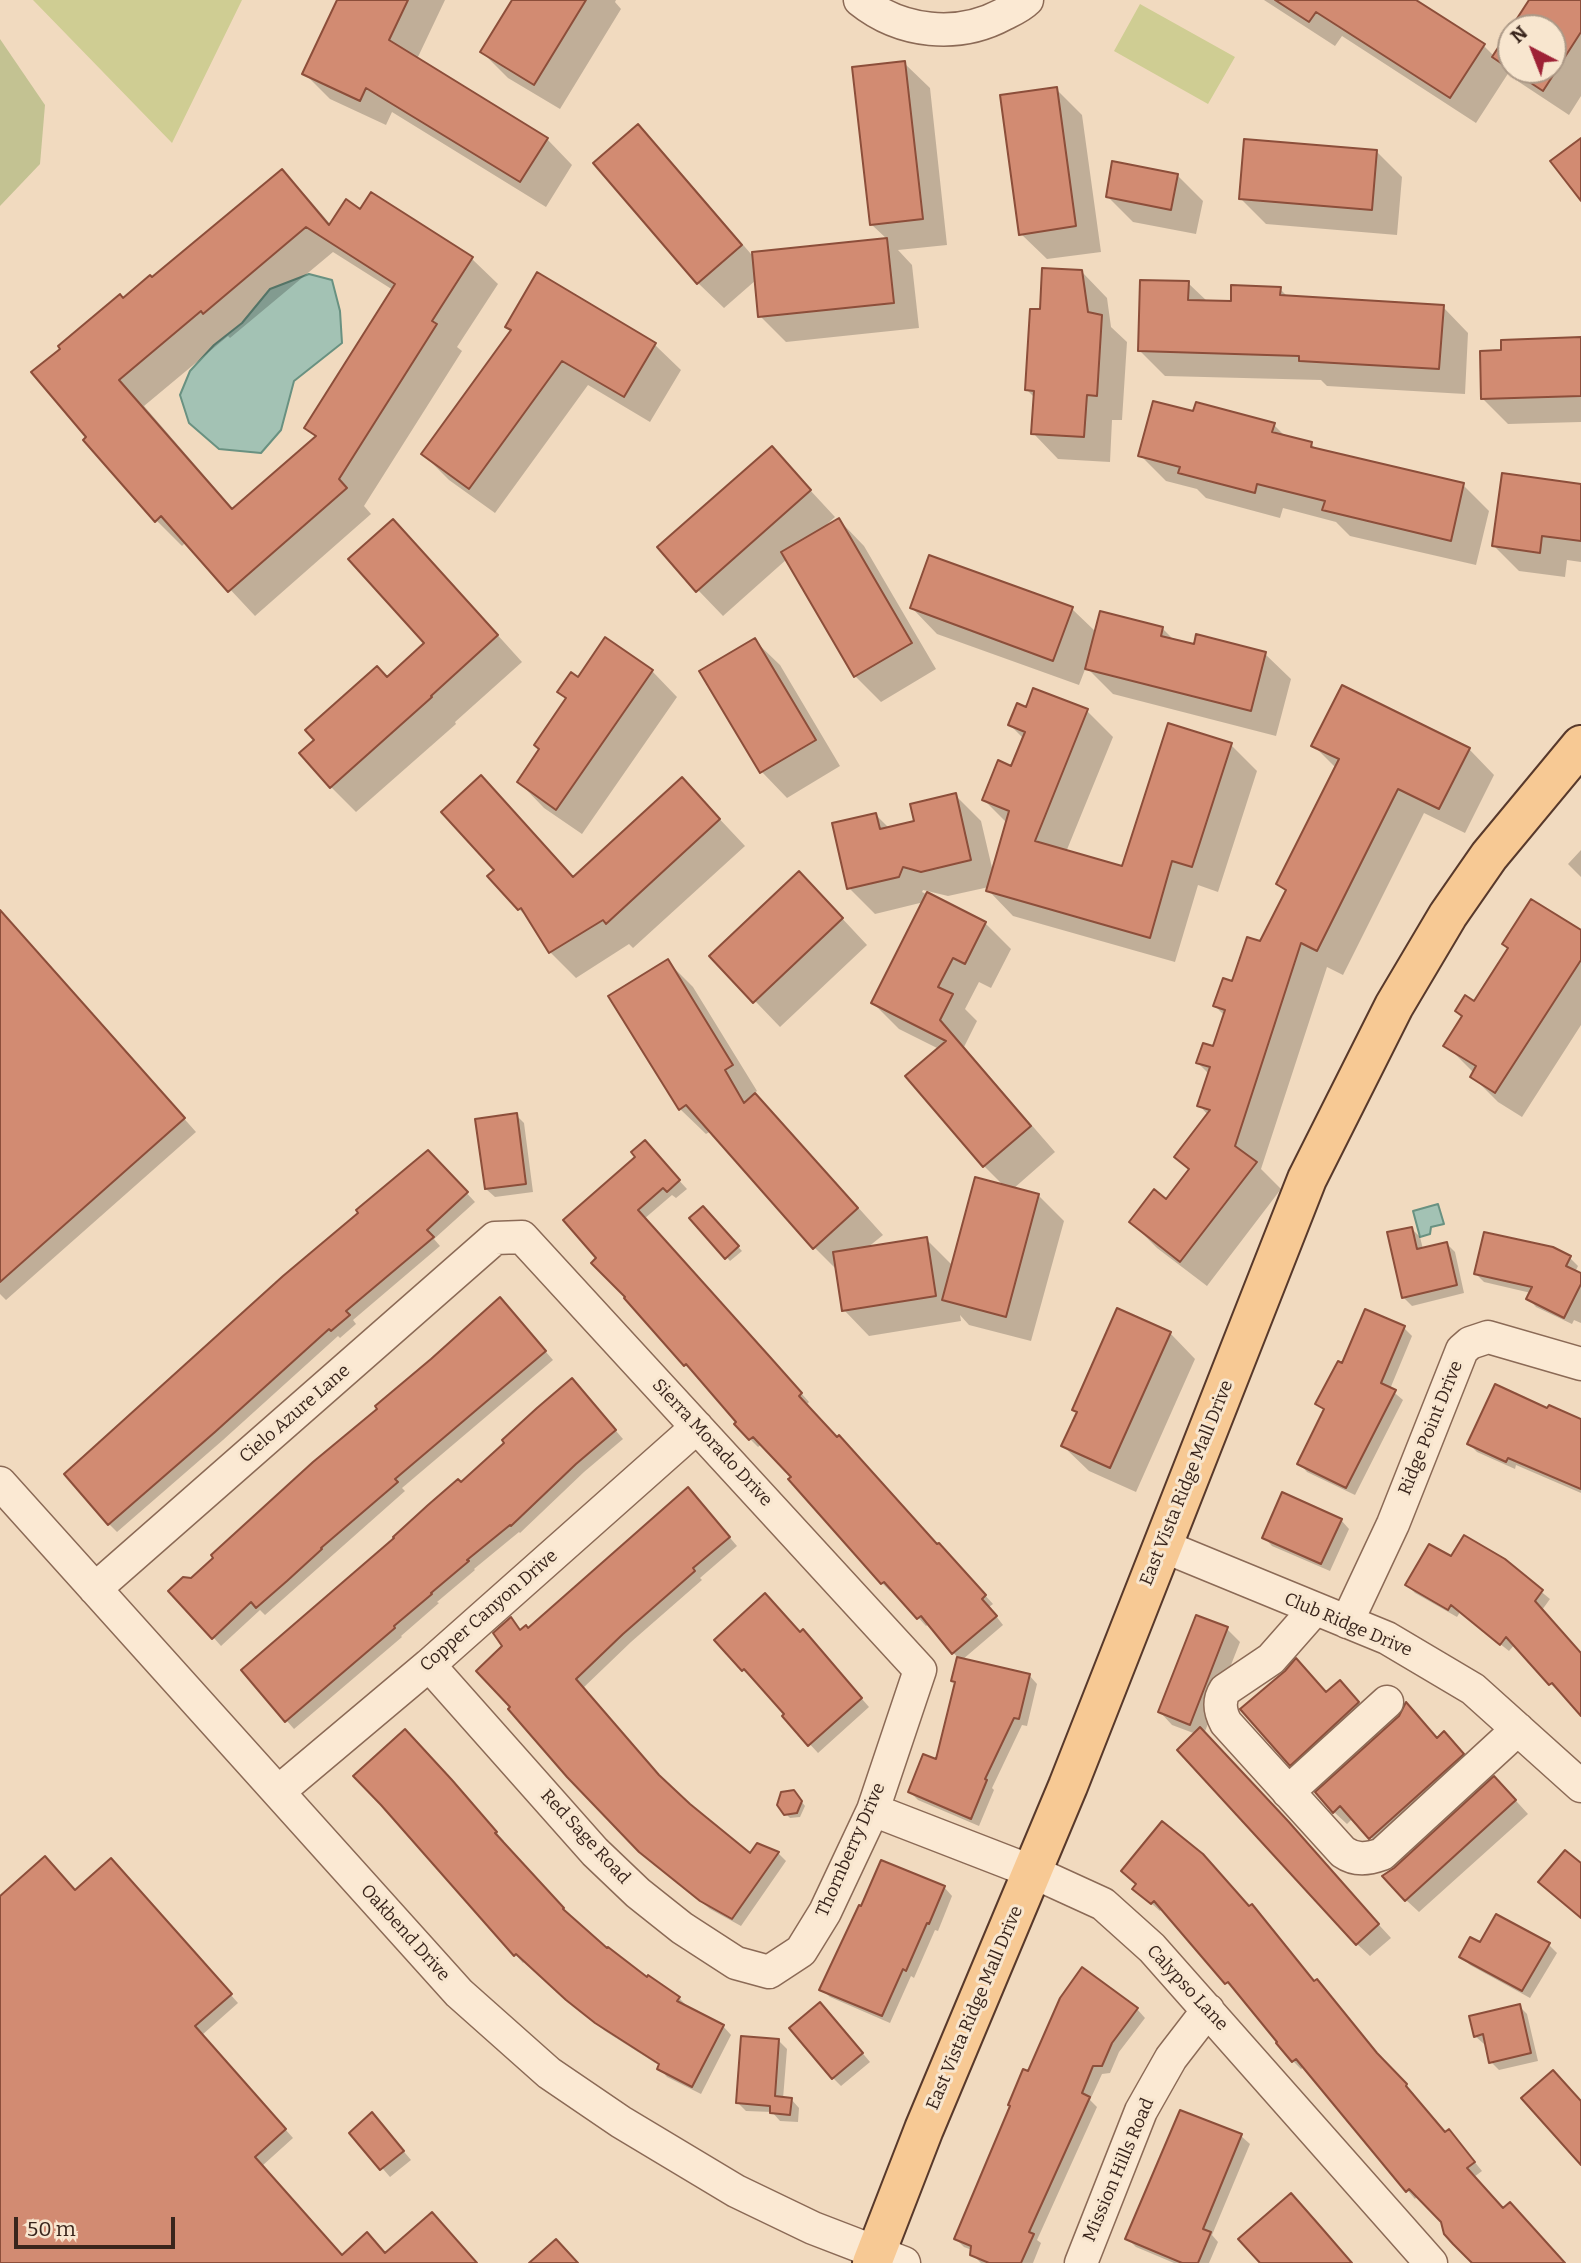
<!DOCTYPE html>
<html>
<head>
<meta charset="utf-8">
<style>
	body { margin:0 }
	#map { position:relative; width:1581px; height:2263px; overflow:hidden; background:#f1dabf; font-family:Bitter,serif }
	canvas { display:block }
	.north { position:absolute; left:1497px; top:14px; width:70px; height:70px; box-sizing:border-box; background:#f8e6cf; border:2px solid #ac9987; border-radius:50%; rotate:318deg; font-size:19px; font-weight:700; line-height:28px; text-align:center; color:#39251c }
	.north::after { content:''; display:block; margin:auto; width:24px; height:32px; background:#9e2236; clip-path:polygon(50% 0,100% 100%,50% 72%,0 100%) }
	.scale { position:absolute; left:14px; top:2217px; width:161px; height:32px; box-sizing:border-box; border:4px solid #39251c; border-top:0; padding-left:9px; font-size:21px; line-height:24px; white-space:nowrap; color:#39251c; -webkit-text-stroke:5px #f8e6cf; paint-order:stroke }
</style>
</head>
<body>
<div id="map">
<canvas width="1581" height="2263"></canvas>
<div class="north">N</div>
<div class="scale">50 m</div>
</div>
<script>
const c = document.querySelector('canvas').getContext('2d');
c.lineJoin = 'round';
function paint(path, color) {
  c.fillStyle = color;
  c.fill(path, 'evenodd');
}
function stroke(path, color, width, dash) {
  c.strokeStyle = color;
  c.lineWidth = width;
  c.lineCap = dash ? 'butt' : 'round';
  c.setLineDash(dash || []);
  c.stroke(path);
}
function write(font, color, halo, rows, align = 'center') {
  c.font = font + ' Bitter,serif';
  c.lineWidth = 6;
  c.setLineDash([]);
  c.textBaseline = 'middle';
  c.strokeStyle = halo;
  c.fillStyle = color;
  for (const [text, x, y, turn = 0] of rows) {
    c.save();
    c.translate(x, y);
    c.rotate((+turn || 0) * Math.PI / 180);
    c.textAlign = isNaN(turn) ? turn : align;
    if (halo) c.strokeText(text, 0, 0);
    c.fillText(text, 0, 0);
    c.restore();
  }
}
paint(new Path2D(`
	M33,0H242L172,143Z
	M1140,4L1235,57L1208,104L1114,51Z`), '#cfcd93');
paint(new Path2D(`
	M0,39L45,105L40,164L0,206Z`), '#c3c292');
const water = new Path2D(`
	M309,274L332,280L340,311L342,343L294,381L281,430L261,453L219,449L189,423L180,395L190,371L214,345L242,323L270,289Z
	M1438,1204L1444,1224L1431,1227L1430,1234L1420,1237L1413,1211Z`);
paint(water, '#a3c2b4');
stroke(water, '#699181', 2);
paint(new Path2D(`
	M339,0H445L417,59L547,139L572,165L546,207L392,112L386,125L330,99L304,73Z
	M514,0H616L615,2L621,9L560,109L508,78L482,52Z
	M1264,0H1413L1484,46L1494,56L1511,31V70H1553V28H1513L1531,0H1581V96L1569,115L1519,82L1509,72L1476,123L1342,36L1335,46Z
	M904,63L930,88L947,245L898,250L912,265L919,328L786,342L760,316L756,280L724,308L698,283L595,164L638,127L663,152L751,254L887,239L872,225Z
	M1056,89L1082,115L1101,252L1047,259L1021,234Z
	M1376,151L1402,177L1397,235L1266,224L1241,199Z
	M282,171L307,197L331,225L361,211L371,194L472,259L498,284L457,347L462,351L364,506L371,514L255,616L186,542L182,546L156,520L86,440L124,300ZM333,252L393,290L306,428L317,438L234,510L144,406L228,336L230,338Z
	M1177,175L1203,201L1196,234L1133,222L1107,196Z
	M1082,272L1107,298L1111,327L1127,342L1122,420H1112L1110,462L1058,459L1033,433L1035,398L1027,390L1041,311Z
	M1188,283L1208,302L1232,303L1280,289L1289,298L1443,307L1468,333L1465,394L1327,386L1321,380L1165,376L1140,351Z
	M507,327L655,345L681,370L650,422L588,385L495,513L449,480L423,454L512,332Z
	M1581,339V422L1508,424L1483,399Z
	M1194,414L1274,425L1286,437L1311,444L1318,451L1463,485L1489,511L1476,565L1350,536L1336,522L1283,508L1280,518L1206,498L1197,489L1166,481L1140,455Z
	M772,449L835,517L825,526L826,527L839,520L864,546L936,669L881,702L855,676L787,559L723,616L698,590Z
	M1581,486V562L1567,560L1565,577L1519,571L1494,546Z
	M418,547L522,662L455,722L456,724L356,812L331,787L388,678L426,644Z
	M930,557L1072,609L1096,632L1162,628L1175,641L1195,646L1265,654L1291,679L1276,736L1113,694L1086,667L1079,685L937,634L912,608Z
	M754,640L780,665L840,766L787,798L762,772L701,671Z
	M652,671L677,697L582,834L544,808L519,782L541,750L567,700L559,692L578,679Z
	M1027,709L1087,711L1113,737L1066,852L1123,868L1169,725L1231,745L1257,771L1218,892L1198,885L1175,962L1013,916L988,890L989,887L948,896L923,890L922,892L985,923L1011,949L991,988L979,982L965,1009L977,1021L964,1047L1055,1152L1013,1189L1038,1195L1064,1221L1031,1341L969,1325L960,1315L961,1321L869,1336L844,1310L838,1271L814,1247L711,1131L706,1134L680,1109L667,961L693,987L757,1091L753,1094L780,1121L883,1235L867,1248L926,1239L953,1266L1004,1186L984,1166L908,1076L939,1049L899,1029L873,1003L924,902L875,914L849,888L875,814L890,829L916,823L955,795L981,821L993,872L1007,823L984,800L1012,768L1024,739L1010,725Z
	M1314,746L1469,749L1494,775L1465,833L1424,813L1343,975L1327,967L1261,1169L1281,1189L1207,1286L1157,1248L1131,1222L1167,1201L1190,1171L1176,1157L1208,1115L1199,1105L1209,1074L1198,1063L1214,1048L1225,1016L1215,1006L1261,943L1286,892L1278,884L1336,768Z
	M682,779L745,846L633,948L629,944L576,978L550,952L531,921L519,909L506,803L574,878Z
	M1581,850V877L1568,864Z
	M824,899L867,945L780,1027L712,956Z
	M0,911L196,1132L6,1300L0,1294Z
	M1581,932V1025L1522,1117L1498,1102L1472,1076L1474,1073L1446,1045L1475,1003Z
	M516,1115L524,1123L533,1192L495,1197L486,1189Z
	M652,1151L687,1189L676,1198L672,1195L644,1219L778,1367L809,1402L806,1405L937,1546L947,1553L993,1604L989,1607L1003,1625L962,1660L1029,1675L1037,1684L1027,1726L1022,1725L992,1788L994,1790L979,1826L918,1800L910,1792L937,1762L956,1683L958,1658L929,1624L926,1626L892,1589L890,1591L882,1583L794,1477L762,1444L758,1447L750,1439L738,1422L626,1298L599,1258Z
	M436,1160L475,1202L434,1239L440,1246L353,1320L356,1324L340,1338L338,1336L223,1440L117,1532L109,1524Z
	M703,1208L742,1251L730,1261L692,1219Z
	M1412,1229L1420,1237L1423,1249L1447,1244L1455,1252L1464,1293L1412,1306L1404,1298Z
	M1570,1258L1578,1266L1575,1272L1581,1275V1323L1574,1320L1572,1324L1536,1307L1528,1298L1531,1293L1484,1282L1476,1274Z
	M508,1308L553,1360L402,1488L405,1491L265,1615L260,1610L221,1646L213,1637L191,1580Z
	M1366,1311L1404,1328L1412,1336L1390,1389L1403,1400L1355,1495L1307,1472L1299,1463L1325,1411L1317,1404L1343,1365Z
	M1170,1333L1195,1359L1136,1492L1089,1471L1063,1446L1078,1413L1074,1409Z
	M580,1389L623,1439L584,1472L520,1533L519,1532L474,1569L475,1570L437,1602L439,1603L401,1636L402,1637L294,1729L243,1671L461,1484Z
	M1581,1421V1493L1516,1465L1515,1469L1477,1452L1469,1444Z
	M696,1498L737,1546L700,1578L702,1580L631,1642L582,1689L665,1783L750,1856L778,1853L786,1861L741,1926L710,1909L649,1860L505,1647L511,1619L522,1631H529Z
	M1341,1520L1349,1529L1330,1571L1272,1546L1264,1537Z
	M1452,1559L1504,1561L1550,1599L1542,1610L1581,1655V1713L1561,1691L1559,1692L1551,1684L1515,1644L1509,1651L1460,1612L1457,1617L1415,1593L1407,1585Z
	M1227,1629L1240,1642L1204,1734L1391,1938L1370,1956L1357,1944L1196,1734L1172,1725L1160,1712Z
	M801,1634L811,1640L869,1707L818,1753L784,1716L786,1714L753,1677L752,1678L743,1670L716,1640Z
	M1327,1694L1352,1695L1371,1716L1303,1777L1291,1765Z
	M1418,1717L1438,1739L1457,1746L1476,1767L1384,1851L1353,1818L1347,1824L1334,1812Z
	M460,1790L504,1841L502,1843L571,1917L607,1951L647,1980L648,1978L679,1998L687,2006L723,2026L731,2035L701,2094L667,2077L659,2068L660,2066L605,2031L576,2008L525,1961L523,1963L382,1804Z
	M1507,1791L1528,1814L1419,1912L1406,1900Z
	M797,1796L805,1806L800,1817L790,1818L786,1814Z
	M119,1868L238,2003L202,2035L293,2138L262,2166L342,2257L476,2263H0V1898L75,1892Z
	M944,1887L952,1896L938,1931L935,1930L914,1978L911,1976L890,2023L830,1997L821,1989Z
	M1135,1889L1315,1983L1414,2094L1413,2095L1445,2134L1457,2140L1482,2171L1474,2177L1503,2210L1563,2263H1473L1442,2221L1417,2196L1415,2199L1408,2191L1304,2067L1301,2069L1293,2061L1236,1990L1227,1983L1163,1908L1160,1911Z
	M1481,1945H1549L1557,1953L1530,1998L1470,1965L1461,1957Z
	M1519,2006L1527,2014L1538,2061L1499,2070L1491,2062L1487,2043L1484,2044L1475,2036Z
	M1137,2009L1145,2018L1119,2052L1110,2073L1102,2074L1090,2100L1097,2107L1037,2240L1041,2243L1033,2263H981L972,2254V2250L964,2247L956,2239Z
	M828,2012L870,2062L841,2086L833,2078Z
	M778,2040L787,2049L783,2099H791L799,2108L798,2122L780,2121L772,2112L746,2111L737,2102Z
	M1181,2112L1241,2136L1250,2144L1212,2235L1218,2242L1209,2263H1174L1136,2247L1127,2238Z
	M380,2123L411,2160L390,2177L352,2133Z`), '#0003');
const building = new Path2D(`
	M337,0H408L389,40L548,138L520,182L366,88L360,101L302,74Z
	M512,0H586L534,85L480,52Z
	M1275,0H1416L1485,44L1450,98L1316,12L1309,22Z
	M1529,0H1581V32L1543,91L1511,70H1553V28H1511V70L1492,57Z
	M905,61L923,219L870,225L852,67Z
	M1057,87L1076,226L1019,235L1000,95Z
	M638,124L742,245L697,284L593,163Z
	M1581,138V201L1550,161Z
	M1244,139L1377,150L1372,210L1239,199Z
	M1112,161L1178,174L1171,210L1106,197Z
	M282,169L329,225L346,199L360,209L371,192L473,257L432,321L437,324L339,479L347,488L228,592L161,516L155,522L83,440L86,437L31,372L60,349L58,346L120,294L123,298L150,275L152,277ZM306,227L395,284L304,428L316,436L232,509L119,380L201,311L203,314Z
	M887,238L894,303L758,317L752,252Z
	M1042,268L1082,270L1088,312L1102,315L1097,396L1087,395L1084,437L1031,434L1034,391L1025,390L1030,309H1040Z
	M537,272L656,343L624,397L562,361L469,489L421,454L511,330L505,327Z
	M1140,280L1189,281L1188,300L1231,301V285L1281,287L1280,295L1444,305L1439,369L1299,361V356L1138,351Z
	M1581,337V396L1481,399L1480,351L1501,350V340Z
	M1153,401L1193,411L1196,402L1275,423L1272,432L1312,442L1311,447L1464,483L1451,541L1322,510L1325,501L1257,484L1255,493L1178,473L1180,467L1138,456Z
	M772,446L811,490L696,592L657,547Z
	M1502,473L1581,484V541L1542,536L1540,553L1492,546Z
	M839,518L912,643L854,677L781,552Z
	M393,519L498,635L431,696L432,697L330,788L299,753L314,740L305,730L377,666L387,677L424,643L348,559Z
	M929,555L1073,607L1053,661L910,608Z
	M1100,611L1163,627L1161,636L1194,644L1196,634L1266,652L1251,711L1085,669Z
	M605,637L653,670L556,810L517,782L539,749L534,745L566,698L557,692L571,672L578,677Z
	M755,638L816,740L760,773L699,671Z
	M1342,685L1470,748L1439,809L1398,789L1317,951L1301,943L1235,1146L1257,1162L1180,1262L1129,1222L1154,1189L1166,1199L1189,1169L1174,1157L1210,1110L1197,1106L1210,1067L1196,1063L1203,1043L1213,1046L1225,1010L1213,1006L1223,978L1232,981L1247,937L1260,941L1286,890L1276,884L1339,759L1311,746Z
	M1033,688L1088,709L1035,841L1122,866L1168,723L1232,743L1192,867L1172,861L1150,938L986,891L1009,811L982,800L998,760L1011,766L1025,732L1008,725L1017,703L1026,707Z
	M481,775L573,877L682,777L720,819L606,924L603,920L549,953L521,908L518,910L487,876L494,870L441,812Z
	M956,793L971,860L921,872L903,867L899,877L847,889L832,823L876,813L880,829L914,821L910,804Z
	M799,871L843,918L753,1003L709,956Z
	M927,892L986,922L965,964L953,958L938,987L953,994L940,1020L1031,1126L983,1167L905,1076L946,1041L871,1003Z
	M1531,899L1581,930V960L1495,1093L1470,1077L1476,1066L1443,1046L1462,1016L1455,1011L1465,995L1474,1001L1508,948L1502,944Z
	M0,910L185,1118L0,1282Z
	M668,959L733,1065L725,1070L744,1103L755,1093L858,1208L813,1249L686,1105L679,1110L608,996Z
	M517,1113L526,1184L485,1189L475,1119Z
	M645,1140L680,1180L667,1192L663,1188L638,1210L770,1357L802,1393L799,1396L837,1437L839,1435L937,1544L939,1543L986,1595L982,1599L997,1616L952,1654L921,1616L917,1619L884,1582L881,1584L788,1479L791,1477L753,1437L749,1440L734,1424L736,1422L686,1364L684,1366L624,1298L625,1297L591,1263L596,1258L563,1220L635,1157L631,1152Z
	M428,1150L468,1192L427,1230L434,1237L346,1311L350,1315L331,1331L329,1329L215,1432L108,1525L64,1474L283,1276L358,1213L356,1210Z
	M975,1177L1039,1194L1006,1317L942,1300Z
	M703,1206L739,1246L725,1259L689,1218Z
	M1412,1227L1417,1249L1447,1242L1457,1285L1402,1298L1387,1232Z
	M1484,1232L1553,1247L1571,1256L1566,1266L1581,1273V1284L1564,1318L1526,1299L1532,1287L1474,1274Z
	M927,1237L936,1296L842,1311L833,1252Z
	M500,1297L546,1351L395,1479L398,1482L321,1548L322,1549L287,1581L256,1608L251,1602L212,1639L168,1591L183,1577L191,1578L213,1558L211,1555L313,1462L377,1409L375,1406L431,1359Z
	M1117,1308L1171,1332L1110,1468L1061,1446L1077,1412L1072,1410Z
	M1365,1309L1405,1326L1381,1383L1396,1390L1346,1488L1297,1464L1324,1409L1315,1404L1338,1361L1342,1363Z
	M572,1378L616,1430L576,1464L511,1526L510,1525L467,1560L469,1561L431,1593L432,1594L394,1626L395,1628L285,1722L241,1670L394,1538L393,1537L428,1505L458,1479L461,1482L504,1443L502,1440L537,1408Z
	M1495,1384L1547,1408L1549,1405L1581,1419V1489L1508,1458L1506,1462L1467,1444Z
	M688,1487L730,1537L693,1568L695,1571L623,1634L576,1679L659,1775L690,1804L750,1853L757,1843L779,1852L732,1919L700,1901L639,1852L567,1777L508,1709L510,1707L476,1671L502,1646L493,1633L511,1617L520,1630L526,1625L528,1628Z
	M1282,1492L1342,1519L1321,1564L1262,1538Z
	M1464,1535L1505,1559L1543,1590L1535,1601L1581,1653V1716L1552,1683L1549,1685L1506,1637L1500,1645L1451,1605L1448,1610L1405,1585L1429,1544L1451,1556Z
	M765,1593L800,1632L803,1629L862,1698L808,1746L782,1716L784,1714L744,1669L742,1671L714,1640Z
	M1196,1615L1228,1627L1190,1725L1158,1712Z
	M957,1657L1030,1674L1019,1719L1014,1718L985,1779L987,1780L971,1819L908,1792L923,1754L936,1759L955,1682L951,1681Z
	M1296,1658L1326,1692L1340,1680L1359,1702L1290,1766L1240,1709L1285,1671Z
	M1406,1702L1437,1738L1444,1731L1464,1754L1369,1839L1340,1806L1333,1813L1315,1792L1399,1716Z
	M1200,1727L1288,1821L1379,1924L1356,1945L1177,1750Z
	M405,1729L452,1780L497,1832L495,1833L564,1908L563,1909L607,1948L608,1947L647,1977L648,1975L680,1997L677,2001L724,2025L692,2087L657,2069L659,2064L595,2023L566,2000L516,1954L514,1956L381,1805L353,1776Z
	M1494,1776L1516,1800L1405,1901L1382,1876L1394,1868Z
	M794,1790L802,1801L797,1813L784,1815L777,1805L781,1792Z
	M1162,1821L1203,1854L1249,1906L1252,1904L1314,1981L1317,1979L1377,2053L1407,2084L1406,2086L1445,2132L1449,2129L1475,2162L1467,2168L1503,2208L1510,2202L1565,2263H1472L1453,2244L1444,2234L1441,2222L1409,2189L1406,2192L1296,2059L1292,2062L1276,2043L1277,2042L1228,1982L1225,1984L1154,1901L1151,1904L1132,1889L1136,1884L1121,1871Z
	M1565,1850L1581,1863V1918L1538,1882Z
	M45,1856L75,1890L111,1858L232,1994L195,2026L286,2129L255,2157L342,2255L367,2232L385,2253L432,2212L477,2263H0V1896Z
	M881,1860L945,1886L929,1924L927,1923L906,1971L903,1969L882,2016L819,1990L859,1905L861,1906Z
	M1496,1914L1550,1943L1522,1991L1459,1957L1470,1937L1480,1942Z
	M1082,1967L1138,2008L1112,2043L1102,2066H1093L1082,2093L1090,2097L1029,2232L1034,2234L1021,2263H989L970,2255L971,2246L954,2239L1010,2106L1008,2105L1023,2069L1028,2071L1060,1998Z
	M820,2002L863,2053L832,2079L789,2028Z
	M1520,2004L1531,2053L1489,2063L1483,2034L1474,2037L1469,2016Z
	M741,2036L779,2039L775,2096L792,2098L790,2115L770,2113V2106L736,2103Z
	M1553,2070L1581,2101V2165L1521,2098Z
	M1180,2110L1242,2134L1203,2229L1211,2232L1198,2263H1182L1125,2239Z
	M372,2112L404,2151L380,2170L349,2133Z
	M1291,2193L1320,2226L1352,2263H1260L1238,2239Z
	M556,2239L578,2263H529Z`);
paint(building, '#d28b72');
stroke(building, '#8c4e3a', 2);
const minor = new Path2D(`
	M860,0C901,33 958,39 1004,14C1012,10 1020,7 1027,0
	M0,1483L459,1993L549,2073L621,2122L736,2191L813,2228L904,2263
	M1163,1546L1387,1638L1473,1689L1581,1786
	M95,1589L495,1238L522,1237L920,1670L873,1810L825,1912L801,1951L769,1972L736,1963L682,1928L638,1893L595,1852L429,1665
	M1315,1609L1271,1659L1225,1690C1218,1701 1220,1712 1226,1723L1343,1852C1356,1861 1368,1859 1382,1854L1518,1729
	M1347,1622L1393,1524L1462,1350L1470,1343L1488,1337L1581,1364
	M278,1792L429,1665L697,1427
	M1288,1792L1387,1702
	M873,1810L1033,1872L1103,1904L1152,1948L1431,2263
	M1081,2263L1141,2111L1171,2058L1208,2010`);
const major = new Path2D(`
	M872,2263L924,2129L1068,1786L1307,1179L1394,1006L1448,915L1489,856L1581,745`);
stroke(minor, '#8b6a56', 35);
stroke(major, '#58392b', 42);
stroke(minor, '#fbe9d3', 32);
stroke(major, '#f7c994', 38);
write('18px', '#39251c', '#f8e6cf', [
	["Cielo Azure Lane",295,1414,-41],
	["Ridge Point Drive",1431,1428,-68],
	["Sierra Morado Drive",712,1443,47],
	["East Vista Ridge Mall Drive",1187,1483,-68],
	["Copper Canyon Drive",489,1611,-41],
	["Club Ridge Drive",1348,1625,23],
	["Red Sage Road",585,1837,47],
	["Thornberry Drive",851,1850,-66],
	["Oakbend Drive",405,1933,48],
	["Calypso Lane",1187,1988,47],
	["East Vista Ridge Mall Drive",975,2008,-67],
	["Mission Hills Road",1119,2170,-67]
]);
</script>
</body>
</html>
